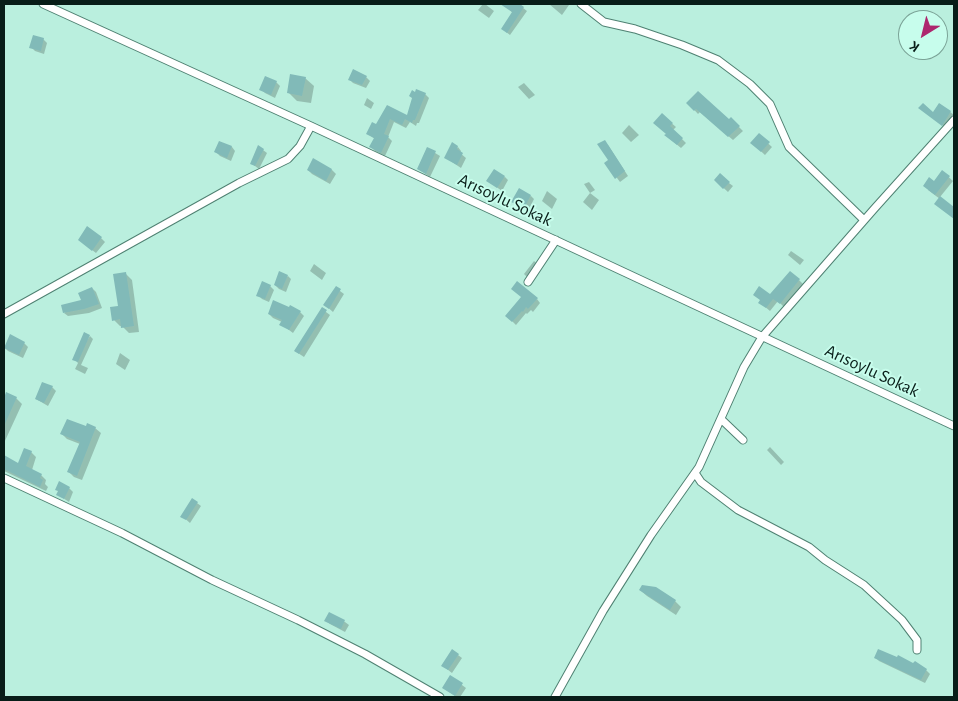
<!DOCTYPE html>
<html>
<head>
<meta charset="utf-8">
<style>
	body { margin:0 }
	#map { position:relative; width:958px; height:701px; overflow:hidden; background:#baefde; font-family:"Alegreya Sans",sans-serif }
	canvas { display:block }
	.frame { position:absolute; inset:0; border:5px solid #081d18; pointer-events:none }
	.north { position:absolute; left:898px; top:10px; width:50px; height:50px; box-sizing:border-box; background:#c7fdec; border:1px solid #7ba397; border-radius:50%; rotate:216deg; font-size:14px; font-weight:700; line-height:20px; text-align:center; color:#081d18 }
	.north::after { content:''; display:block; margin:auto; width:18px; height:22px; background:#ad276e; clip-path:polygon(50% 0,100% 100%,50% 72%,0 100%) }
</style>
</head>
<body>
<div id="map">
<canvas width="958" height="701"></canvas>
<div class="frame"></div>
<div class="north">K</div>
</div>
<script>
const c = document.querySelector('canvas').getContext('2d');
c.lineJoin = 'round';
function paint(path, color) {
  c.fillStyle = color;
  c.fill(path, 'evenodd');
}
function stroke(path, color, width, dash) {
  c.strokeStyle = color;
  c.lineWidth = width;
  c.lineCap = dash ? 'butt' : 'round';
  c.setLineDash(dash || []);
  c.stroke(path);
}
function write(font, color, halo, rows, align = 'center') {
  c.font = font + ' "Alegreya Sans",sans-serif';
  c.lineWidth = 4;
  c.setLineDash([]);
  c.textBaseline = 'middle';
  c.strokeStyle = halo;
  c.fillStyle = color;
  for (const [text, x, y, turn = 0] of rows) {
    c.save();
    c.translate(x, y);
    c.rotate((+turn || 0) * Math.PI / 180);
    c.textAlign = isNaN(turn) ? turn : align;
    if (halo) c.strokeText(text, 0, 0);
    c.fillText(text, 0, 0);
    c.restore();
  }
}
paint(new Path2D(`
	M483,4H485L494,11L489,18L478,10Z
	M510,4H518L527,11L510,35L506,32L513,13L507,7Z
	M549,4H567L569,5L562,15Z
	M43,39L47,43L44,54L35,51L31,47Z
	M366,77L370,81L366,88L353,83L349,79Z
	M305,78L314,86L311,103L297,101L288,92Z
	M276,82L280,86L275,98L265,93L261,89Z
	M524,83L535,95L529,99L518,87Z
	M425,94L429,98L419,123H417L416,126L410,122L406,128L394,122L388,137L392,141L385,156L375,151L371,147L375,139L368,134L377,126L388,106L407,116Z
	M367,98L374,103L371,109L364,105Z
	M688,103L729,121L731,119L743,131L733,140L700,112L698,114Z
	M940,104L954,115L946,128L923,111L933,113Z
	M662,115L676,127L673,130L686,143L681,148L670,139Z
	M629,125L639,135L631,142L622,133Z
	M759,135L772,147L765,155L752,143Z
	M220,142L232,147L235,151L231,161L220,156L216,152Z
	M608,145L628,176L620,182L606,163L609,160Z
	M458,147L461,151L460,153L466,158L461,168L446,158Z
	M427,148L440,156L430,177L418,169Z
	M263,150L267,153L259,169L251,163Z
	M313,160L332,170L336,174L330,184L312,174L308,170Z
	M942,171L953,181L940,197L954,208V218L940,208V199L928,190Z
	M505,177L508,180L502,191L488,181Z
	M715,180L729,183L733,186L728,192Z
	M589,182L595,190L590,193L599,200L592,210L583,202L590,193L584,184Z
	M547,191L557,199L552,209L542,201Z
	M531,196L534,199L528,211L513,202Z
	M101,238L105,242L96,253L83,243Z
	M791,251L804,260L800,265L788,255Z
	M534,261L539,265L528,278L524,274Z
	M314,264L326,273L322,280L310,271Z
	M126,274L132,280L139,332L129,333L122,326H120L114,320L120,307Z
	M288,276L291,279L286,292L279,289L275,285Z
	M799,280L803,284L784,307L778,301L770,311L764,306L770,296Z
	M270,286L274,290L269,302L262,299L258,295Z
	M92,288L96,292L102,308L89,313L68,316L64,313L82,300Z
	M336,288L344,294L333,312L325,305Z
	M537,299L540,303L533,312L531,310L527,314L526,313L516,325L507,316Z
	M322,309L330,315L304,357L295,351Z
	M300,312L304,316L293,333L281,324L282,322L273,318L269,314Z
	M90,336L93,339L81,365L88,368L85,374L75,369L78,363L74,359Z
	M24,343L28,347L23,358L8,351L4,347Z
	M120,353L130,360L125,370L116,364Z
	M52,387L56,391L48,406L36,399Z
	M7,394L16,398L22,404L4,443V401Z
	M87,428H95L101,433L82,480L74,477L69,472L80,444L67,439L62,434Z
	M770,447L784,462L781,465L767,450Z
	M31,452L36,457L32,470L41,475L46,480L45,484L48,487L46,491L4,471V457L19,464Z
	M69,488L73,492L69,502L57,494L59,491Z
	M197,503L201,506L190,523L182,516Z
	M640,590L675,601L681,607L676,615L647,596Z
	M329,614L345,622L349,625L345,632L330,624L326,621Z
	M458,655L462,658L452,673L443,666Z
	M875,657L926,670L930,674L925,683L879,661Z
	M450,676L466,688L460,697H457L443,688Z`), '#0003');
paint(new Path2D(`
	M500,4H520L524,7L507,33L501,29L512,12Z
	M33,35L44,38L41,51L29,48Z
	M353,69L367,76L362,85L348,80Z
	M290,74L306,77L302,96L287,93Z
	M265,76L277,81L271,95L259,90Z
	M416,89L426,93L415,120H413L412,123L405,119L402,125L390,119L384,134L389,136L381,153L369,147L374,138L366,134L372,122L376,124L387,105L407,115L412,98L409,96L412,90L415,92Z
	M698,91L729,119L731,117L740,126L728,137L696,109L694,111L686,103Z
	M923,103L933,112L939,103L951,111L942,126L918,108Z
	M662,113L673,123L670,126L683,138L677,145L664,135L666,134L653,123Z
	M759,133L770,142L761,152L750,143Z
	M605,140L625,171L615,179L604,163L608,160L597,144Z
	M219,141L232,146L227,158L214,152Z
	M452,142L458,146L457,149L463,153L457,165L444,158Z
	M258,145L264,149L255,166L250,164Z
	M427,147L436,151L426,174L417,169Z
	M313,158L332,169L326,181L307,170Z
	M494,169L505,176L497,188L486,181Z
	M942,170L950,176L935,195L923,186L929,177L934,181Z
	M720,173L730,182L723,189L714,180Z
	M519,188L531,195L524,208L511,202Z
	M940,196L954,207V219L934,204Z
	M87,226L102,237L92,251L78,240Z
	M279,271L288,275L282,289L274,285Z
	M790,271L800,279L780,304L773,299L766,308L758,303L760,300L753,295L759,286L770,294Z
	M126,272L134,326L121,328L120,319L112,321L110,307L118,306L113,274Z
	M262,281L271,285L265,299L256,296Z
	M517,281L538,298L528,309L526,307L523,312L522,311L512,322L505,316L521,297L511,289Z
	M336,286L341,289L329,309L323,305Z
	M92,287L99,304L84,309L63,313L61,305L81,300L78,293Z
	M273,300L289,307L290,305L301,311L289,330L279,325L282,320L268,314Z
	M322,307L327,310L299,354L294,351Z
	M84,332L90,335L78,362L72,360Z
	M10,334L25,342L19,355L4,348Z
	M42,382L53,386L44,403L35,399Z
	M6,392L17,397L4,426V398Z
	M67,419L86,426L87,423L96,427L77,476L67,472L80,442L60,434Z
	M24,448L32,451L26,466L42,474L40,478L43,480L40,487L4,469V455L18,463Z
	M59,481L70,487L64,499L56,495L58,491L55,490Z
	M192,498L198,502L186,520L180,517Z
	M642,585L656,587L676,600L670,610L639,590Z
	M329,612L345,620L341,629L324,621Z
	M452,649L459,654L448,670L441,666Z
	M878,649L897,657L898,655L913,663L915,661L927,669L921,680L874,658Z
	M450,675L463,683L455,696L442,688Z`), '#81bab8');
const minor = new Path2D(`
	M43,4L311,126L954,426
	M581,4L604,22L635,29L682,45L718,60L750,84L770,104L789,147L864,220
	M528,282L556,240
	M4,314L239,183L288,159L300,146L311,126
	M721,419L743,440
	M695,473L701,482L738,510L809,547L825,560L864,585L902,620L917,640V650
	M4,478L122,533L212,580L298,620L365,654L440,697
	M555,697L603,611L651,535L699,467L744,367L762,337L874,209L954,120`);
stroke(minor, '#4f8172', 9);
stroke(minor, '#fff', 7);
write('18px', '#081d18', '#c7fdec', [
	["Arısoylu Sokak",505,200,25],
	["Arısoylu Sokak",872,371,25]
]);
</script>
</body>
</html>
